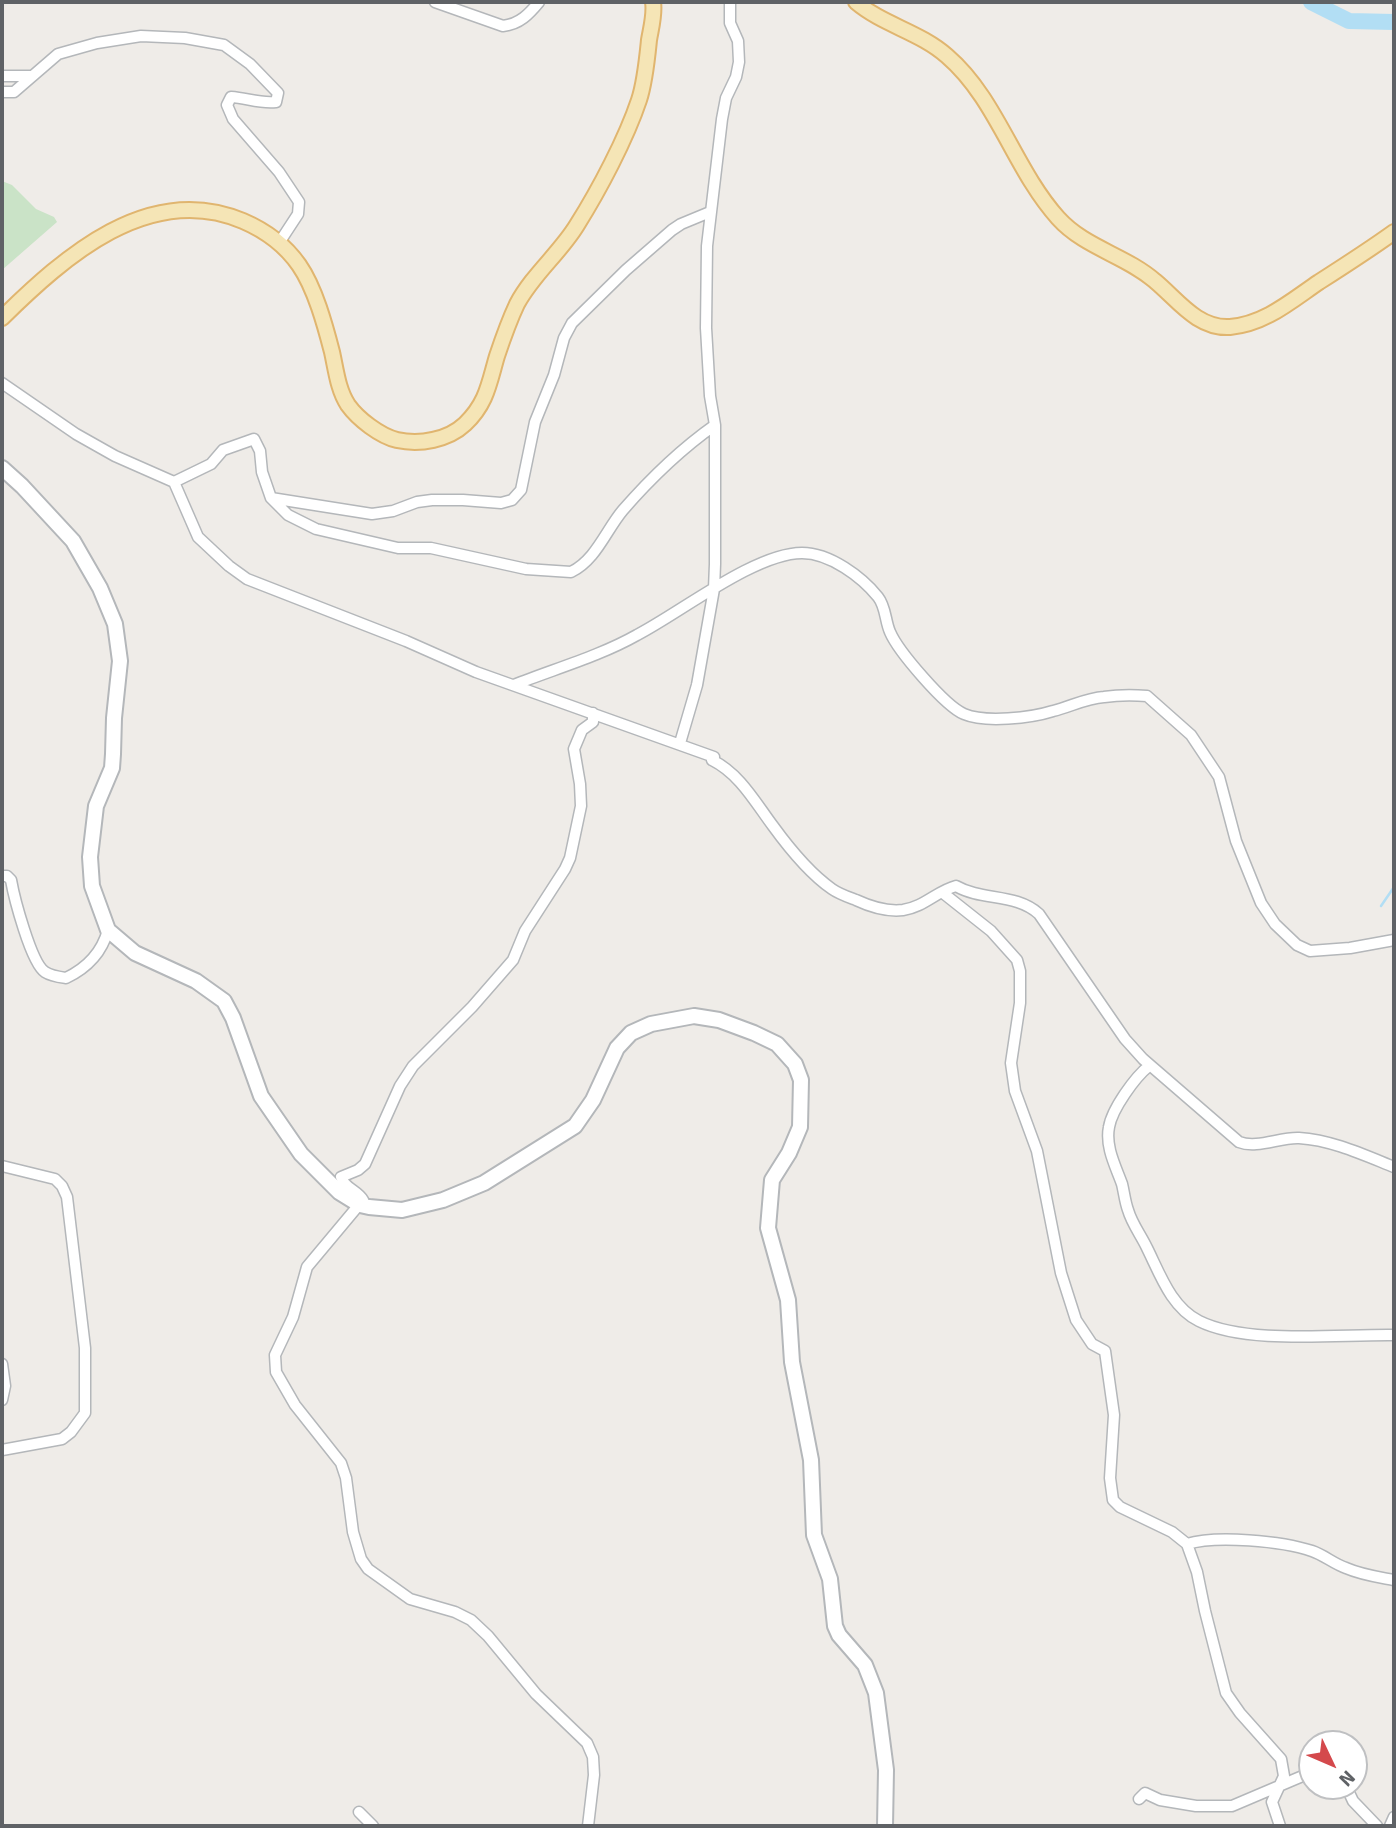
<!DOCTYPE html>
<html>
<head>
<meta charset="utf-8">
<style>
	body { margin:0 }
	#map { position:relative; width:1396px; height:1828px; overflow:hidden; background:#efece8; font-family:Signika,sans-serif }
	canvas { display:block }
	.frame { position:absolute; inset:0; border:4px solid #5f6266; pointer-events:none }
	.north { position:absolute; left:1298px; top:1730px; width:70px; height:70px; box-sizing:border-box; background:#fff; border:2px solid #bfc0c2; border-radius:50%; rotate:134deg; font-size:19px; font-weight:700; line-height:28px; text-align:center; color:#5f6266 }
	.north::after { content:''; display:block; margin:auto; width:24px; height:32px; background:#d4494c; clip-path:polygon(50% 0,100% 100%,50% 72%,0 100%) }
</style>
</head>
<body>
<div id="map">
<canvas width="1396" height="1828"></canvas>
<div class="frame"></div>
<div class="north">N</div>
</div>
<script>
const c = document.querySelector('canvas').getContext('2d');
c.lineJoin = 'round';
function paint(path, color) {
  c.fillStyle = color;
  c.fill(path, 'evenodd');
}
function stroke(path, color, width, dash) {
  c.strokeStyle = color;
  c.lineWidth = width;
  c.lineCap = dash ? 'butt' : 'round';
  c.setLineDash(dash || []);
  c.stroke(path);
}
paint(new Path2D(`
	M2,181L12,185L36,209L54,217L57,222L2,270Z`), '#cae3c7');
stroke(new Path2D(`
	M1381,906L1394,887`), '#b2def4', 2.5);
stroke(new Path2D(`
	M1311,2L1349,21L1394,22`), '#b2def4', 16);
const minor = new Path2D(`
	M435,2L503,26C520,24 529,14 539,2
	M2,76H31
	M2,92H14L58,54L97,43L141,36L185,38L224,45L250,64L278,93L276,102C260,104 247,98 231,97L227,105L233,119L279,172L299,202L298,214L279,243
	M2,383L76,434L115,456L174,482L198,537L229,566L247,579L406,641L476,672L714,757L712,760C740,774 755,802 773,826C789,848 809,873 832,889C839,894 848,897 856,900C871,907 886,912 903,910C924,907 937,891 956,886C982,901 1016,893 1039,914L1125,1039L1143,1059L1239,1142C1257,1149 1280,1137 1299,1138C1332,1140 1364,1155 1394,1167
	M174,482L211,464L223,450L254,439L260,451L262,472L271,498L288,515L316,529L398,548H431L526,569L571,572C596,560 606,530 623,510C650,479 681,449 715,425
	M271,498L372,514L393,511L417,502L432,500H463L501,503L512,500L521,490L535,422L554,375L564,338L572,323L626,270L672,230L681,224L710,212
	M514,685C554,669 600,656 637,635C680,613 755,553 802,553C830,553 862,577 878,597C886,607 885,621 890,632C898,651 945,706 964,714C985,723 1031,718 1053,711C1070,707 1086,698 1104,697C1118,695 1133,695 1147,696L1191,735L1219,777L1236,841L1261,903L1275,924L1297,945L1310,951L1350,948L1394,940
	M680,743L697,685L714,589L715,564V425L710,396L706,328L707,246L722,119L726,98L736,77L739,62L738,41L730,23V2
	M2,876H7L11,880C14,897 31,963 45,972C51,976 59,977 66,978C87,968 102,952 108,930
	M943,893L991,931L1017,960L1020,971V1003L1011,1063L1015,1091L1037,1151L1061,1273L1076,1320L1092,1344L1105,1351L1114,1415L1110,1478L1113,1500L1120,1507L1172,1532L1187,1544L1197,1572L1205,1611L1226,1693L1240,1713L1281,1759L1284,1776L1272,1802L1280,1826
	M1149,1066C1135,1077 1112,1109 1109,1127C1105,1147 1116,1167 1122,1184C1124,1192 1125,1202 1128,1210C1132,1224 1141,1235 1147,1248C1160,1274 1171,1307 1199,1321C1247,1345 1339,1334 1394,1335
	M2,1166L55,1179L62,1186L67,1197L85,1348V1413L71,1432L62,1439L2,1450
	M2,1364L5,1386L2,1400
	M1187,1544C1216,1535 1282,1541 1312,1551C1324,1555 1334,1564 1346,1568C1362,1575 1378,1577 1394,1580
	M1346,1786L1353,1801L1377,1826
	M1139,1799L1145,1793L1160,1800L1196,1806H1232L1312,1772
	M359,1812L373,1826
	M588,1826L594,1775L593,1757L587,1743L536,1694L488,1636L471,1620L455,1612L410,1599L368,1569L361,1559L353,1532L346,1478L341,1463L295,1405L276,1372L275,1355L293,1317L307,1267L363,1200C357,1190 344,1188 341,1177L358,1170L365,1164L400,1086L413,1066L472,1007L513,960L525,931L565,869L570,858L581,806L580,784L574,749L582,730L593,722V713
	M1390,1826L1394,1817`);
const secondary = new Path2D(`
	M2,468L22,486L73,541L100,588L115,624L120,661L114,718L113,754L112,768L96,806L90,857L92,886L108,930L135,953L196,981L224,1001L233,1018L261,1096L301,1154L339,1192L360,1205L369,1207L402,1210L443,1200L484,1183L575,1126L593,1100L617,1048L631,1033L651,1024L694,1016L719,1020L754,1033L777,1044L795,1064L801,1080L800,1127L789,1153L772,1180L768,1228L788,1300L792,1362L811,1460L814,1535L830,1579L835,1626L839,1635L865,1665L876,1693L886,1770L885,1826`);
const primary = new Path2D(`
	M856,2C883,25 920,32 947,56C997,99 1014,169 1058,218C1085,248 1125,255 1155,281C1177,299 1197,329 1230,327C1265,324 1291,301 1319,282C1344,266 1369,250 1394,232
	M2,318C64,257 149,181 243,221C264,230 285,245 299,265C315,288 325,325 332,352C336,370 338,390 348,405C358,419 380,436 397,440C420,445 448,440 465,424C487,403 489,383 497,356C503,338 509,321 517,304C533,274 560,253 577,225C599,190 626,139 639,100C645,82 647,60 649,40C651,28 655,14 653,2`);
stroke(minor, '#b4b7ba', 13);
stroke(secondary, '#b4b7ba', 18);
stroke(primary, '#e0b56f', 18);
stroke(minor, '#fff', 10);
stroke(secondary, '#fff', 14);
stroke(primary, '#f5e5b6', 14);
</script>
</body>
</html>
